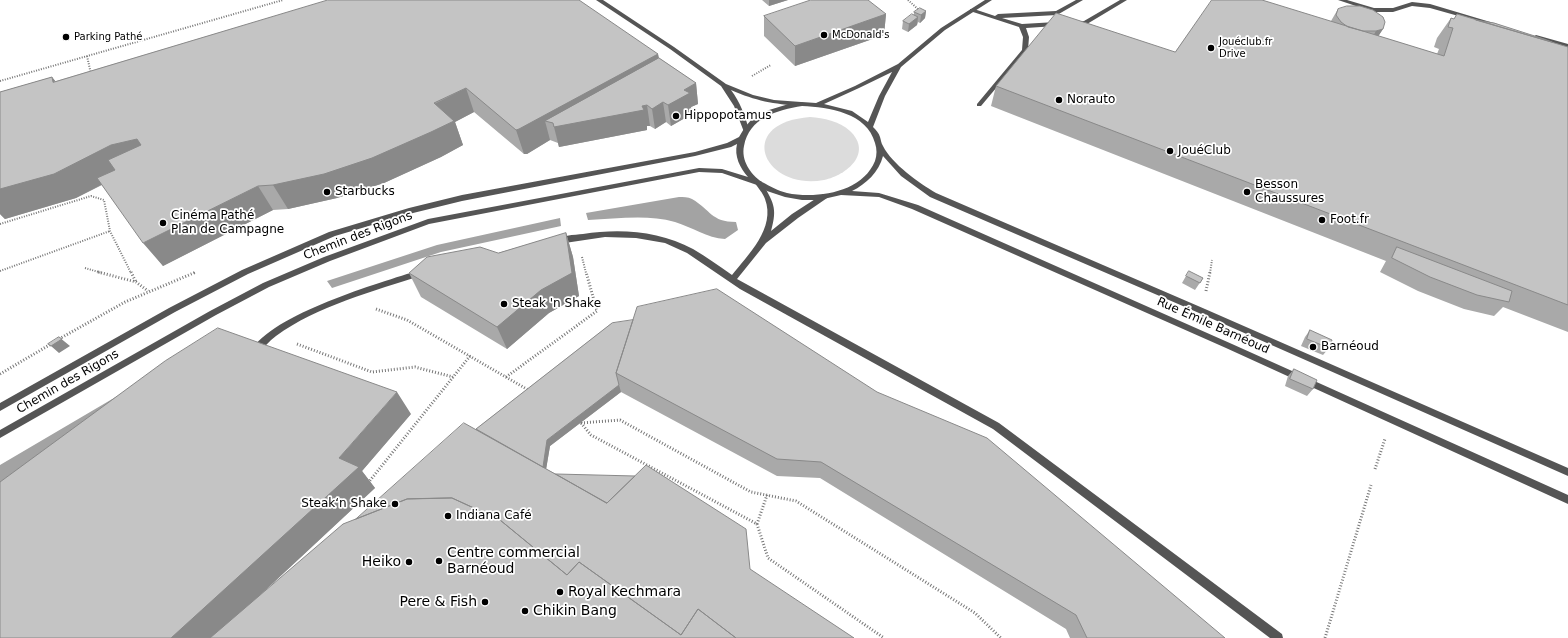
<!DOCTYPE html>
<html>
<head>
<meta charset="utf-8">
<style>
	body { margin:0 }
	canvas { display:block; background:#fff }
</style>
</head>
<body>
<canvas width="1568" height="638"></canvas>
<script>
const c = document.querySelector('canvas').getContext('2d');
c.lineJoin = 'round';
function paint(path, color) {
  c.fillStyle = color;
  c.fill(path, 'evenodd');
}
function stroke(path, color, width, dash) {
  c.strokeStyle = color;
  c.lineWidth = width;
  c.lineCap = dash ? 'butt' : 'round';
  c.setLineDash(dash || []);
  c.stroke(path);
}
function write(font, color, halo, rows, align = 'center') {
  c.font = font + ' "DejaVu Sans",sans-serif';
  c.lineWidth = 3.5;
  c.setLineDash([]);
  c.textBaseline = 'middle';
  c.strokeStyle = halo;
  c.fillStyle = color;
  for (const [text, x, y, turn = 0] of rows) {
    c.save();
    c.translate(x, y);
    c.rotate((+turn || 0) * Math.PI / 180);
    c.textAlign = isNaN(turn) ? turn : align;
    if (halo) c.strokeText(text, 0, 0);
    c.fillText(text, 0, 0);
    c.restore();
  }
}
paint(new Path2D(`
	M810,117C824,118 839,121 850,131C873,153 847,175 824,180C763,191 734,123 810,117Z`), '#dcdcdc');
paint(new Path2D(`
	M679,197C683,197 688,197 692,199C711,210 711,222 736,222L738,230L725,239C707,238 692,227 675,222C647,214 616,219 588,220L586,213Z
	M560,218L561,226L441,252L332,288L327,281L437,245Z
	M199,348L0,498V465Z`), '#a3a3a3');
stroke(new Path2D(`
	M908,0L920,11
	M87,56L91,74
	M752,76L771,65
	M0,81L283,0
	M0,224L91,196L104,200L110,231L131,273
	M582,257L586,273
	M85,268L102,273
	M0,271L110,231
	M194,273L196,272
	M1210,273L1212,260`), '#777', 2, [1, 1.5]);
stroke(new Path2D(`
	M98,272L136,282L148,291
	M131,272L136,282
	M1206,291L1210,272
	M376,309L407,320L530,391
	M59,339L125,302L196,272
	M297,344L372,372L415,367L453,377
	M0,374L51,344
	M506,377L597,311L586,272
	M581,423L620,420L751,492L796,501L975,613L1001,638
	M581,423L591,435L757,524L768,558L884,638
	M1375,469L1385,439
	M368,483L470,356
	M757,524L767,495
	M1325,638L1371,485`), '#777', 3, [1, 2]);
paint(new Path2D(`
	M596,0H603L674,47L726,84L753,95L774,100L801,102L804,104L801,106C773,104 756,101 731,90C740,102 745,115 749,130L746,132H744L734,106L721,86L670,49Z
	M1076,0H1083L1057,15L1002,18L1022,24L1056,22L1059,24L1056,26L1026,28L1029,37L1028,50L981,106H977V104L1022,50L1023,37L1019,27L970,11V9H974L995,16L998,14L1056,11Z
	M1120,0H1127L1087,24L1076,25L1073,23L1076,21H1084Z
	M1338,0H1347L1374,8H1393L1412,2L1430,4L1497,24L1494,26L1430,8L1412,6L1393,12H1374Z
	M1536,35L1568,44V48L1534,38L1533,37Z
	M757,181H761C773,202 778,207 771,231L792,214L823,194H826L830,196L798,218L766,243L737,279L999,423L1282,634L1283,638H1270L993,429L740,289L687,253L665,243L636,238L605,237L558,244L554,241C559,235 575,235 583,234C620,228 660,231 693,249C707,257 719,266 732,275C748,255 776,228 765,199C763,193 758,188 755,183Z
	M420,270L424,273L423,275C374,291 317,306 276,336C269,341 264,348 258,353H252L251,351C272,314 379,283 420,270Z`), '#555');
paint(new Path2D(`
	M985,0H992L945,30L901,67L885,96L873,127C876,130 879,133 880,137C881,140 881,143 883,146C892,164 919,183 936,193L1205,309L1568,468V476L1199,313L930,197L901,176L883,156C879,172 866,184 852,191L879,193L918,205L1232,344L1568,495V504L1226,348L912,209L879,197L841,195L819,200H802L785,197L767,191L757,185L722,173L699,172L429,224L330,261L269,287L216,315L0,438V430L210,311L263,283L324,257L428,219L699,168L722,169L748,177C740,168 734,156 737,144L731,147L695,156L462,201L409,214L335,236L248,274L175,312L0,411V403L169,308L242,270L329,232L409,208L462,195L695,152L727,143L739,137L745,127L752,119L769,110L792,103L802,102L816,103L855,86L898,64L941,28ZM892,72L879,96L868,122L852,111L824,104L859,88ZM802,106C829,107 867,113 875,143C877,149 877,155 875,161C862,193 816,199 787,193C778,191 770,186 762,182C750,174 741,160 744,146C749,118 777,110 802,106Z`), '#555');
paint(new Path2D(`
	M762,0H788L769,6Z
	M1338,9L1383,29L1378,36L1437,54L1439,49L1434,47L1437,38L1451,18L1454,19L1457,14L1568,47V332L1503,307L1494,316L1464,309L1418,291L1380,272L1386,261L991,106L996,86L1175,52L1331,21Z
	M926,11L925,18L920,23L918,22L917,25L908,32L902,29L903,21L914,15V12Z
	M886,14L884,35L795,66L764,36V16Z
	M658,54L659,58L696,83L698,104L691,107L692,114L671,126L666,122L655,129L650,126H647V130L559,147L558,143L550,140L527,154H524L474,112L455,122L463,145L441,157L384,183L337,198L288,209L273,210L163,266L102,185L76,198L5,219L0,214V92L52,77L56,82Z
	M566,233L573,257L579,296L549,313L507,349L421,297L409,273L498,253Z
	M1186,276L1203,278L1195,290L1182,283Z
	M612,323L1225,638H1070L1066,629L820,478L777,476L621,392L550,446L546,469L556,474L750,569L0,638L411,414L362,471L375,488L256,599L356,519L476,429Z
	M1310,330L1329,348L1323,355L1301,346L1305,337Z
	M1294,369L1313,389L1307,396L1285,386L1288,376Z`), '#a9a9a9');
paint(new Path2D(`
	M769,0H788L769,6Z
	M926,11L925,18L920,23L921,15Z
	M886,14L884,35L795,66V46Z
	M918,17L917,25L908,32L909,24Z
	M1383,29L1374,43L1367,46L1376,31Z
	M658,54L662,78L642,106L647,105L650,126H647V130L559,147L553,123L545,121L550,140L527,154H524L516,130Z
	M52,77L71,101L53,82Z
	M696,83L698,104L691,107L692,114L671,126L668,105L684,90Z
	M466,88L474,112L455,122L463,145L441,157L384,183L337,198L288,209L273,185Z
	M663,102L666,122L655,129L652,109Z
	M137,139L155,163L130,170L76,198L5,219L0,214V189L111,145Z
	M258,186L273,210L163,266L143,243Z
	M566,233L573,257L579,296L549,313L507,349L497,327Z
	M59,337L70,346L59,353L51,346Z
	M619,385L621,392L550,446L545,476L541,474L547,440Z
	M397,392L411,414L362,471L375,488L214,638H171L339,458Z`), '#898989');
const building = new Path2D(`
	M328,0H579L658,54L519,129L516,130L466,88L434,103L454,121L431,132L372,158L324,174L273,185L258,186L143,243L97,178L115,170L108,160L141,145L137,139L111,145L54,174L0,189V92L52,77L53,82Z
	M811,0H868L886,14L795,46L764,16Z
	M1212,0H1262L1444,56L1453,28L1448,27L1451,18L1454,19L1457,14L1568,47V305L996,86L1056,13L1175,52Z
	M1347,6H1360L1373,10L1383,17L1385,22L1383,29L1376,31H1363L1348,27L1341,22L1336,15L1338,9Z
	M920,8L926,11L921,15L914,12Z
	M912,14L918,17L909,24L903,21Z
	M1476,20L1494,23L1544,39L1552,42Z
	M659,58L696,83L684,90L690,93L668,105L663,102L652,109L647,105L642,106L644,110L554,127L553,123L545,121Z
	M566,233L572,273L541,290L497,327L409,273L427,257L480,247L498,253Z
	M1397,247L1512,291L1509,302L1477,295L1430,277L1392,258Z
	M1189,271L1203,278L1200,283L1186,276Z
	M717,289L877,392L987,438L1225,638H1087L1076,615L821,462L777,459L616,373L637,307Z
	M633,320L616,373L619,385L547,440L543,467L476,429L612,323Z
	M218,328L397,392L339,458L359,467L171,638H0V482L165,361Z
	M1310,330L1332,340L1329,348L1307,339Z
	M59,337L62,339L51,346L48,344Z
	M1294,369L1317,380L1313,389L1290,379Z
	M464,423L607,503L646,465L746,529L750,569L854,638H736L698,609L681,635L579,562L567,575L500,520L452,498L407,499L356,519Z
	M556,474L635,476L607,503Z
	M452,498L500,520L567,575L579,562L681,635L698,609L736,638H210L343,524L407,499Z`);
paint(building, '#c4c4c4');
stroke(building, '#898989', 1);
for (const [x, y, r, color] of [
	[824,35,4,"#000"],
	[66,37,4,"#000"],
	[1211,48,4,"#000"],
	[1059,100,4,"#000"],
	[676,116,4,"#000"],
	[1170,151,4,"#000"],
	[327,192,4,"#000"],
	[1247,192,4,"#000"],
	[1322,220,4,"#000"],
	[163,223,4,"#000"],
	[504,304,4,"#000"],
	[1313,347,4,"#000"],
	[395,504,4,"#000"],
	[448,516,4,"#000"],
	[439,561,4,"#000"],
	[409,562,4,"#000"],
	[560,592,4,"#000"],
	[485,602,4,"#000"],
	[525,611,4,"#000"]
]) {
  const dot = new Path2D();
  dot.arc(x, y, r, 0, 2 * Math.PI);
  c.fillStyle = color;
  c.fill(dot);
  stroke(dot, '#fff', 1.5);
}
write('10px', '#000', '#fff', [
	["McDonald's",832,35],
	["Parking Pathé",74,37],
	["Jouéclub.fr",1219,42],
	["Drive",1219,54]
], 'left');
write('12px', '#000', '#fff', [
	["Norauto",1067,100],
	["Hippopotamus",684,116],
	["JouéClub",1178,151],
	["Besson",1255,185],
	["Chaussures",1255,199],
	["Starbucks",335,192],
	["Cinéma Pathé",171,216],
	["Plan de Campagne",171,230],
	["Foot.fr",1330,220],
	["Steak 'n Shake",512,304],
	["Barnéoud",1321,347],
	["Steak‘n Shake",387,504,"right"],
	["Indiana Café",456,516]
], 'left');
write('12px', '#000', '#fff', [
	["Chemin des Rigons",358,236,-21],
	["Rue Émile Barnéoud",1213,326,24],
	["Chemin des Rigons",68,382,-30]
]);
write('14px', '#000', '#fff', [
	["Centre commercial",447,553],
	["Barnéoud",447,569],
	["Heiko",401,562,"right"],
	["Royal Kechmara",568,592],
	["Pere & Fish",477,602,"right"],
	["Chikin Bang",533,611]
], 'left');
</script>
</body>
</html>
